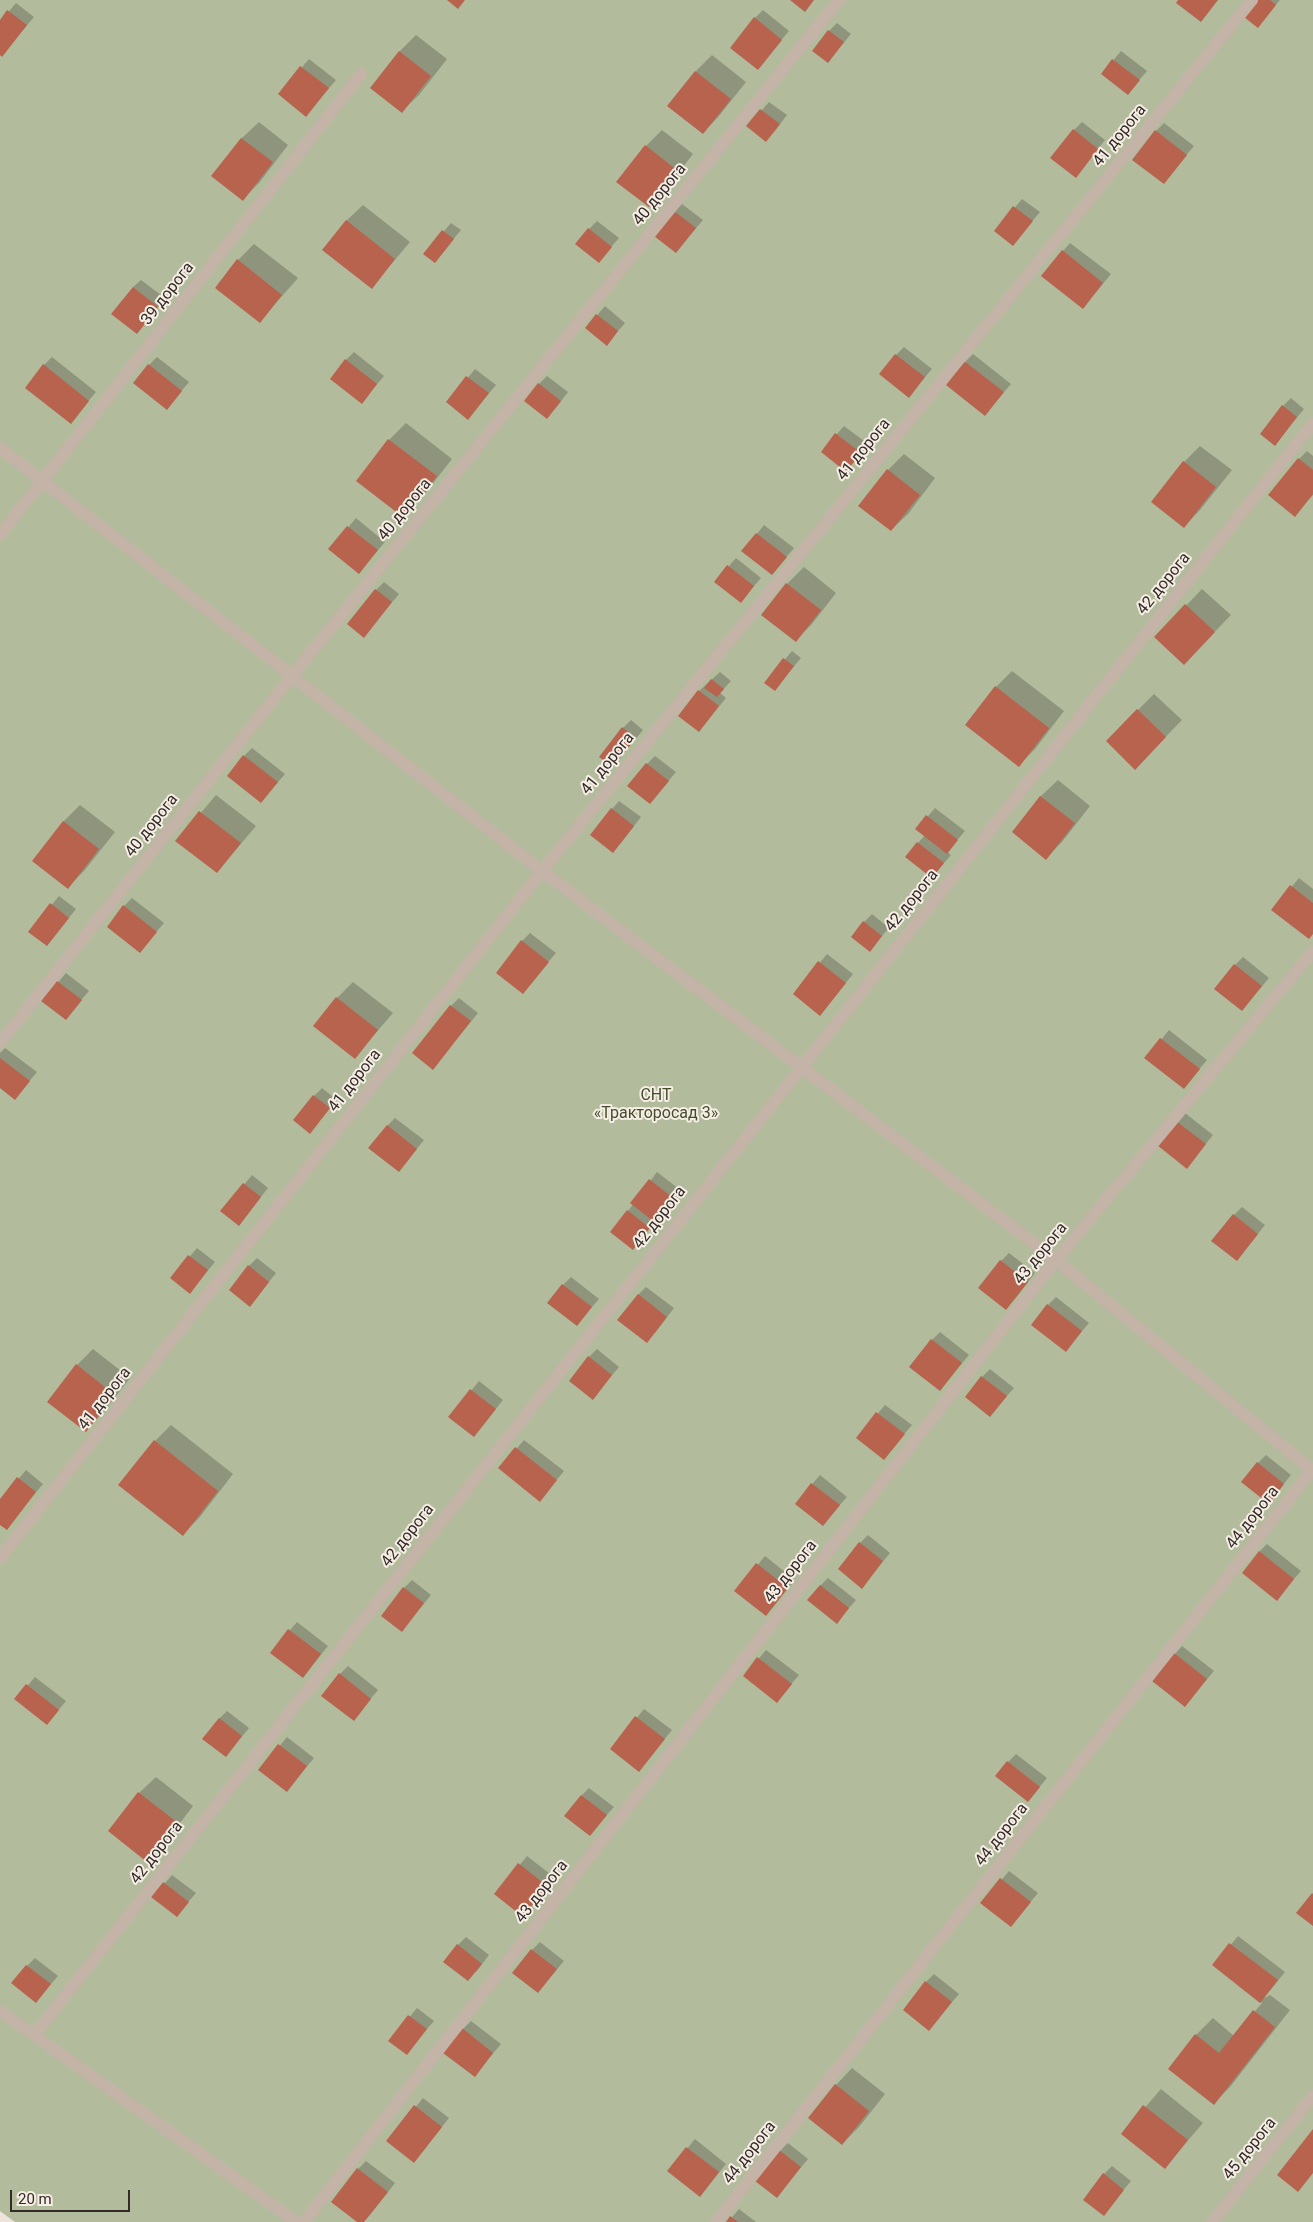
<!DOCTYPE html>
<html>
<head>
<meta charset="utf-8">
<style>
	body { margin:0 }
	#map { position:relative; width:1313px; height:2222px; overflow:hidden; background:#eee3da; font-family:Roboto,sans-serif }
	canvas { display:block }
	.scale { position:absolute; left:10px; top:2190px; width:120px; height:22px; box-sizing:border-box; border:2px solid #322a27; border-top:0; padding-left:6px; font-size:15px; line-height:18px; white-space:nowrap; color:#322a27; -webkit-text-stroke:4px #f6eee5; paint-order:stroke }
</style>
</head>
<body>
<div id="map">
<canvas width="1313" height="2222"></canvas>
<div class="scale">20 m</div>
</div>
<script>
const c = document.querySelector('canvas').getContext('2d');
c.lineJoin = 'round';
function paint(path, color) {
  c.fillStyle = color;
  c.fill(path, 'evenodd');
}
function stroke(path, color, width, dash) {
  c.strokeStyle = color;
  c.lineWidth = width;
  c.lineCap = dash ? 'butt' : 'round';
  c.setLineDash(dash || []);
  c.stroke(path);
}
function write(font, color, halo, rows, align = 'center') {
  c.font = font + ' Roboto,sans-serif';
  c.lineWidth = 4;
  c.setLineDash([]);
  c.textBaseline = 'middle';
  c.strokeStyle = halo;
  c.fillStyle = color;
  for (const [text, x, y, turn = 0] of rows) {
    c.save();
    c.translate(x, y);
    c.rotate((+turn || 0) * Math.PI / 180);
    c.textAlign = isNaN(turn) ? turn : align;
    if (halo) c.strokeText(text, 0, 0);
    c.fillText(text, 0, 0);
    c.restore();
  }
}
paint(new Path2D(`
	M0,0H1313V2222H15L0,2211Z`), '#b2bb9c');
paint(new Path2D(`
	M1259,0H1280L1258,26Z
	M16,3L34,17L2,55L0,54V22Z
	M763,10L789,31L758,68L755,18Z
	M837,23L851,34L828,62L829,31Z
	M416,35L447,59L419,95L402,111L372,87L400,51Z
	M1121,51L1147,71L1128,93L1102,74Z
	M712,55L746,82L719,116L703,133L669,106L696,71Z
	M309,59L336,80L306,115L279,94Z
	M769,102L787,115L774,132L748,126Z
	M259,122L288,145L259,183L243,199L213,176L242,138Z
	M1082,122L1105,140L1076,176L1074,130Z
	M1164,123L1194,146L1163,183L1156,131Z
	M662,130L693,154L665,190L649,206L646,146Z
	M1022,199L1040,212L1013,244L996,230Z
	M682,204L703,220L676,251L674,212Z
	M363,205L410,242L372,287L346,221Z
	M597,221L619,238L599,261L589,229Z
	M451,223L461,230L435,261L425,253Z
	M1070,243L1111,274L1083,308L1063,251Z
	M254,244L298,278L260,321L238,260Z
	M141,280L165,298L137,333L133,287Z
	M605,306L625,323L607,344L586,328Z
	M904,347L932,369L909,396L896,355Z
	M354,352L384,376L362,402L346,360Z
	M973,354L1011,384L985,414L965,362Z
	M52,357L96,392L71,422L44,365Z
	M157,357L189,382L167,408L149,365Z
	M475,369L496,385L468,418L448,402Z
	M547,376L568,392L555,409L539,384Z
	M1291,398L1304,409L1275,444L1283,406Z
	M406,423L452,459L420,500L404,517L357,481L389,440Z
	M844,426L868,444L846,470L822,451Z
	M1200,446L1232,470L1200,510L1184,527V462Z
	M1307,451L1313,456V495L1295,515L1299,459Z
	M904,454L935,478L908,514L891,530L888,470Z
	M356,518L385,542L359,572L330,549Z
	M764,525L794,548L772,574L743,551Z
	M736,558L761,578L741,601L716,581Z
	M804,567L836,593L812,624L796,640L763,615L787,584Z
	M384,582L399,594L364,636L376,590Z
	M1202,589L1231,615L1200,647L1156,637Z
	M792,651L801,658L775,689L766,682Z
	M1012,671L1064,711L1035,749L1019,765L996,687Z
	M720,672L731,681L720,693L726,698L699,731L680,716L699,691Z
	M1154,694L1182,720L1151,752L1138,710Z
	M631,720L643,730L613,766L623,728Z
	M252,748L285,774L261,802L244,756Z
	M655,756L676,772L650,803L647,764Z
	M1058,780L1090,806L1062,842L1046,858L1013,832L1041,796Z
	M216,795L256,826L217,872L177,841Z
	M619,801L641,817L621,843L612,809Z
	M80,805L115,832L84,871L68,887L33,861L64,821Z
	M935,808L965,831L947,852L951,855L932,877L918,843L925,835L917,829Z
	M1299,878L1313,889V933L1273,909Z
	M59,896L76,909L47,945L30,931Z
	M132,898L164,923L140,951L124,906Z
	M872,914L889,928L870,950L864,922Z
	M530,933L556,953L523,992L522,941Z
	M827,954L853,974L820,1014L794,994Z
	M1243,957L1269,978L1242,1010L1235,965Z
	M66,973L89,991L66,1018L43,1000Z
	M353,982L393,1013L355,1057L337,998Z
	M459,998L478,1013L433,1068L451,1006Z
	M1169,1030L1207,1060L1184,1087L1146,1058Z
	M5,1048L37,1072L22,1090L0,1087V1053Z
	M322,1088L337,1100L310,1132L314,1096Z
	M1185,1113L1213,1135L1187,1167L1159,1145Z
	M395,1118L424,1140L406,1162L387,1126Z
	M657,1172L679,1189L633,1249L628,1211Z
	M252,1175L268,1188L246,1216L222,1211Z
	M1242,1207L1265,1225L1237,1260L1234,1215Z
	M197,1248L215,1262L190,1292L172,1278Z
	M1009,1253L1035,1273L1014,1300L1001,1261Z
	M257,1258L276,1273L257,1297L249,1266Z
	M571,1277L599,1299L577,1324L563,1285Z
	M646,1287L674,1308L655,1333L638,1295Z
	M1056,1297L1089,1323L1066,1350L1048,1305Z
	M940,1332L969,1355L939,1390L932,1340Z
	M93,1349L130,1378L102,1414L86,1430L77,1365Z
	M597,1349L619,1367L593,1398L589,1357Z
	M990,1369L1014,1388L990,1415L982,1377Z
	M479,1381L503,1400L474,1436L450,1417Z
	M885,1405L912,1425L884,1458L858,1437Z
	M171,1425L233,1474L199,1518L183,1534L155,1441Z
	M524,1440L564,1471L540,1500L500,1468Z
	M1266,1455L1291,1475L1269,1502L1258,1463Z
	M26,1470L43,1484L6,1528L0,1523V1501Z
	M820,1475L847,1497L823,1524L796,1503Z
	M868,1535L890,1553L862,1587L860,1543Z
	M1267,1544L1301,1571L1277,1599L1259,1552Z
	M765,1556L795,1580L766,1615L736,1591Z
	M828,1578L856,1600L837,1622L820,1586Z
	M412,1580L431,1595L409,1622L404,1588Z
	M297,1622L328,1646L303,1677L271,1652Z
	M1182,1646L1214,1671L1185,1705L1175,1654Z
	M766,1650L799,1675L777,1701L745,1675Z
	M348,1666L378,1690L354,1719L340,1674Z
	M35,1677L66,1701L47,1724L16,1699Z
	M644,1709L672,1730L639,1770L611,1749Z
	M227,1711L249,1728L226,1756L219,1719Z
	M287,1737L314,1758L294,1782L260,1770Z
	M1016,1754L1047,1778L1028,1801L1008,1762Z
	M156,1777L193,1806L164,1844L147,1860L139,1793Z
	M589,1788L614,1807L590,1834L582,1795Z
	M527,1856L554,1877L523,1915L496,1894Z
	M1009,1871L1038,1893L1011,1925L982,1903Z
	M172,1875L196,1893L177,1915L153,1897Z
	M1238,1936L1285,1972L1264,1998L1270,1995L1290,2010L1230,2087L1214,2103L1170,2069L1196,2035L1213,2018L1234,2036L1262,2003L1214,1965Z
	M466,1937L489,1955L476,1972L458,1945Z
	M540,1942L564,1961L538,1992L532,1950Z
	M35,1958L58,1976L36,2001L27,1966Z
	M934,1974L959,1994L929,2029L926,1982Z
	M417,2008L434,2021L406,2053L390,2041Z
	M471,2021L501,2044L474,2076L463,2029Z
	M852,2068L885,2094L859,2127L842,2144L836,2085Z
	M1161,2089L1203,2123L1165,2167L1122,2134Z
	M423,2098L449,2118L421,2153L388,2141Z
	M695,2139L726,2164L700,2196L669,2171Z
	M788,2143L808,2159L777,2196L780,2151Z
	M366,2161L395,2183L369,2216L363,2222H359L358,2169Z
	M1112,2166L1131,2181L1103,2215L1104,2174Z
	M739,2209L756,2222H728Z`), '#0003');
paint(new Path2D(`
	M447,0H465L458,9Z
	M790,0H814L805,12Z
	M1178,0H1218L1201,22L1176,3Z
	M1257,0H1270L1276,5L1258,28L1244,17Z
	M7,10L27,25L2,57L0,55V20Z
	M754,17L782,40L758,70L730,48Z
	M828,30L844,42L828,63L812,51Z
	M399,51L431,76L402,113L370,88Z
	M1112,59L1140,80L1128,95L1101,74Z
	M300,66L329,88L306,117L278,94Z
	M695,71L731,99L703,134L667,106Z
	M760,109L780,124L766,142L746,126Z
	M1073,129L1098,149L1076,178L1050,158Z
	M1155,130L1187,155L1164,184L1132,160Z
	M241,138L273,162L243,201L211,176Z
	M645,145L678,171L649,207L616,182Z
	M1013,206L1033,221L1013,246L994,231Z
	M674,211L696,228L676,253L654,236Z
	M346,220L395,259L372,289L322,250Z
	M588,228L612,247L599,263L575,244Z
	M442,230L454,239L435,263L423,254Z
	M1062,250L1103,283L1083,309L1041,276Z
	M237,259L282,295L260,323L215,288Z
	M133,287L158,307L137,334L111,314Z
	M596,314L618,331L607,346L585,328Z
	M895,354L925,377L909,398L879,374Z
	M345,359L377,384L362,404L330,379Z
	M964,361L1004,392L985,416L946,385Z
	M43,364L89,401L71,424L25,388Z
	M148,364L182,391L167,410L133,383Z
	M466,376L489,393L468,420L446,402Z
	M538,383L561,401L547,419L524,401Z
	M1282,405L1297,417L1275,446L1260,434Z
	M835,433L861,453L846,472L821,452Z
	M388,439L437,476L404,518L356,481Z
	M1298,458L1313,470V494L1295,517L1268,495Z
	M1183,461L1216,487L1184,528L1151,502Z
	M887,469L920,495L891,531L858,506Z
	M347,526L378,550L359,574L328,549Z
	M756,533L787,557L772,575L741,551Z
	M727,565L754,586L741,603L714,582Z
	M786,583L821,610L796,642L761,615Z
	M375,589L392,602L364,638L347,624Z
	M1185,604L1215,632L1184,665L1154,637Z
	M783,658L794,666L775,691L764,683Z
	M711,679L724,689L717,697L704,688Z
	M995,686L1049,728L1019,767L965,725Z
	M698,690L719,706L699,732L678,716Z
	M1137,709L1166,737L1135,770L1106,741Z
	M622,727L636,738L613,767L599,757Z
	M243,755L278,782L261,803L227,776Z
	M646,763L669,781L650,804L627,786Z
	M1040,796L1075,823L1046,860L1012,832Z
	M611,808L634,826L613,853L590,835Z
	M199,811L241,843L217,873L175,841Z
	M926,815L958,840L947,854L915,829Z
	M63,821L99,849L68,889L32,861Z
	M917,842L944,863L932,878L905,857Z
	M1290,885L1313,903V934L1309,939L1271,910Z
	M50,903L69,918L47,946L28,932Z
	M123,905L157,932L140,953L107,927Z
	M863,921L882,936L870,952L851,937Z
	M521,940L549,962L523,994L496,973Z
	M818,961L846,983L820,1016L793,994Z
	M1234,964L1262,986L1242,1011L1214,989Z
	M57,981L82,1000L66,1020L41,1001Z
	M336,997L378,1030L355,1059L313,1026Z
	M450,1005L471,1021L433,1070L412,1053Z
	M1160,1038L1200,1069L1184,1089L1144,1058Z
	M0,1058L30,1081L15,1100L0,1088Z
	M313,1095L330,1108L310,1134L293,1120Z
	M1176,1121L1206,1144L1187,1169L1157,1145Z
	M387,1125L417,1149L399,1172L368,1148Z
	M649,1179L672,1197L653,1221L630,1203Z
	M243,1183L261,1197L239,1226L220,1211Z
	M627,1210L650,1228L633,1250L610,1232Z
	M1233,1214L1258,1234L1237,1261L1211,1241Z
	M188,1255L208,1270L190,1294L170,1278Z
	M1000,1260L1028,1282L1006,1310L978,1288Z
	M248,1265L269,1282L250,1307L229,1290Z
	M562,1284L592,1307L577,1326L547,1303Z
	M638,1294L667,1317L647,1343L617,1320Z
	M1047,1304L1082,1331L1066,1352L1031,1325Z
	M931,1339L962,1363L940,1391L909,1367Z
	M588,1356L612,1375L593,1400L569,1381Z
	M76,1364L115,1395L86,1432L47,1402Z
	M981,1376L1007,1396L990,1417L965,1397Z
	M470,1389L496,1409L474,1437L448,1417Z
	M876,1412L905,1434L884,1460L856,1438Z
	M154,1440L218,1491L183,1536L118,1485Z
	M515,1447L557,1480L540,1502L498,1468Z
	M1257,1462L1284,1484L1269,1504L1241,1482Z
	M17,1477L36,1492L7,1530L0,1525V1499Z
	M811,1483L840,1505L823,1526L795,1504Z
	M859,1542L883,1561L862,1589L838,1569Z
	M1259,1551L1294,1579L1277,1601L1242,1573Z
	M756,1563L788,1588L766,1616L734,1591Z
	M820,1585L849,1608L837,1624L807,1600Z
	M403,1587L424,1603L402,1632L381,1616Z
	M288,1629L321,1654L303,1678L270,1653Z
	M1174,1653L1207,1679L1185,1707L1152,1681Z
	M757,1657L792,1684L777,1703L743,1676Z
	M339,1673L371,1699L354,1721L321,1696Z
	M26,1684L59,1710L47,1725L14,1699Z
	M635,1716L665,1739L639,1772L610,1749Z
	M219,1718L242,1736L226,1757L202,1739Z
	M278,1744L307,1766L287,1792L258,1770Z
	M1007,1761L1040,1787L1028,1802L995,1776Z
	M138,1792L178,1823L147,1862L108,1831Z
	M581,1795L607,1815L590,1836L564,1816Z
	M518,1863L547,1886L523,1917L494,1894Z
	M1000,1878L1031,1902L1011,1927L980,1903Z
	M163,1882L189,1902L177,1917L151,1897Z
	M1312,1893L1313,1894V1926L1296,1913Z
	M1229,1943L1278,1980L1260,2003L1212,1965Z
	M457,1944L482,1964L468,1981L443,1962Z
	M531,1949L557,1969L538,1993L512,1973Z
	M26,1965L51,1984L36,2003L11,1983Z
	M925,1981L952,2002L929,2031L903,2010Z
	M1253,2010L1275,2027L1214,2105L1168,2069L1195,2034L1219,2053Z
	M408,2015L427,2029L407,2055L388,2041Z
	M462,2028L493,2053L475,2077L443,2053Z
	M835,2084L869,2111L842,2145L808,2118Z
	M414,2105L442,2127L414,2163L386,2141Z
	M1143,2105L1188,2140L1165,2169L1121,2134Z
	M1313,2129V2173L1298,2192L1277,2175Z
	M686,2147L719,2172L700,2197L667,2171Z
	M779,2150L801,2167L777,2198L755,2181Z
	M357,2168L388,2192L364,2222H357L331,2202Z
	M1103,2173L1124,2190L1104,2216L1083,2200Z
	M730,2216L738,2222H726Z`), '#b7634e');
stroke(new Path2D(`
	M0,448L542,871L1056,1260L1313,1471
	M0,535L361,74
	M0,1043L292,676L839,0
	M0,1558L542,871L1252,0
	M0,2011L296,2222
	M34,2035L1313,423
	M304,2222L1056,1260L1313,951
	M716,2222L1313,1469
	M1212,2222L1313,2096`), '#c4b3a7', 12);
write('16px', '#322a27', '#f6eee5', [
	["41 дорога",1120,136,-51],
	["40 дорога",660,195,-51],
	["39 дорога",168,294,-52],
	["41 дорога",864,450,-51],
	["40 дорога",405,510,-51],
	["42 дорога",1164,584,-51],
	["41 дорога",608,764,-51],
	["40 дорога",152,826,-52],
	["42 дорога",912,901,-51],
	["41 дорога",355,1081,-52],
	["42 дорога",660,1218,-52],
	["43 дорога",1041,1254,-51],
	["41 дорога",105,1399,-52],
	["44 дорога",1253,1518,-52],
	["42 дорога",408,1536,-52],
	["43 дорога",791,1572,-52],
	["44 дорога",1002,1835,-52],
	["42 дорога",157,1853,-52],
	["43 дорога",542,1892,-52],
	["45 дорога",1250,2149,-51],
	["44 дорога",750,2153,-52]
]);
write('16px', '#434d2d', '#f6eee5', [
	["СНТ",656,1096],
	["«Тракторосад 3»",656,1114]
]);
</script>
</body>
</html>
